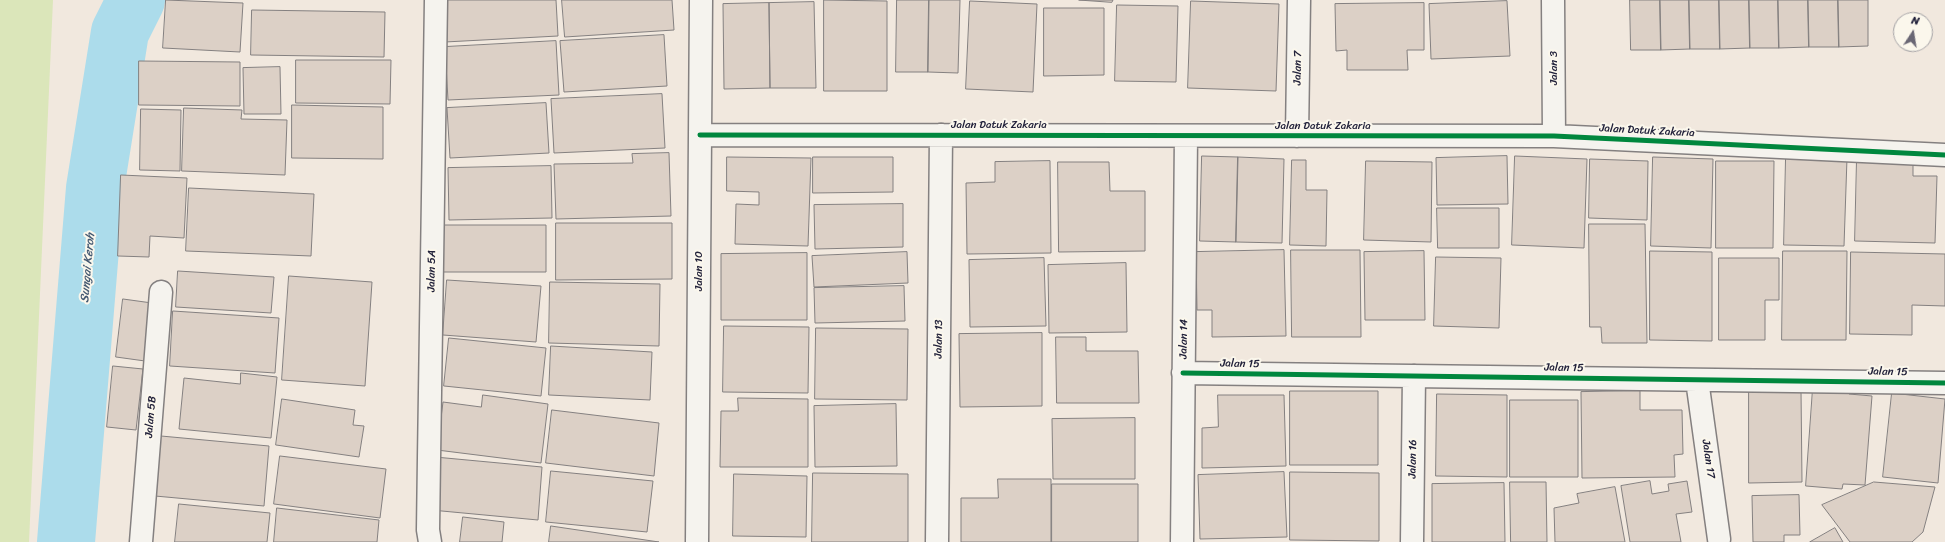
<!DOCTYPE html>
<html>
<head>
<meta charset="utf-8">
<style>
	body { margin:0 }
	#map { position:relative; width:1945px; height:542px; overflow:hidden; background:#f1e8de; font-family:Sriracha,sans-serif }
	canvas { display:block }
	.north { position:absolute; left:1893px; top:12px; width:40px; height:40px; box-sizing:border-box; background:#fbf7ec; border:1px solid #a4a2a5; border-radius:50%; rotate:12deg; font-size:11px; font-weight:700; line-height:16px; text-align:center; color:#22223b }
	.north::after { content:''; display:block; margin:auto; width:14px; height:18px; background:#6a6774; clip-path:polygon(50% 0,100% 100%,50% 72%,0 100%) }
</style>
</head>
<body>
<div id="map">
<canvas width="1945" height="542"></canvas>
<div class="north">N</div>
</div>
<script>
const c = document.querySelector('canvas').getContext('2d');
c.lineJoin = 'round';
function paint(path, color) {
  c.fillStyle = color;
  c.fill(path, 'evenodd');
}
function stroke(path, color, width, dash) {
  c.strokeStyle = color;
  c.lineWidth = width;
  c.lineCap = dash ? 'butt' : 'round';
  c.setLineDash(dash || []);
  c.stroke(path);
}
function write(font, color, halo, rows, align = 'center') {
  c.font = font + ' Sriracha,sans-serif';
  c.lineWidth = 4;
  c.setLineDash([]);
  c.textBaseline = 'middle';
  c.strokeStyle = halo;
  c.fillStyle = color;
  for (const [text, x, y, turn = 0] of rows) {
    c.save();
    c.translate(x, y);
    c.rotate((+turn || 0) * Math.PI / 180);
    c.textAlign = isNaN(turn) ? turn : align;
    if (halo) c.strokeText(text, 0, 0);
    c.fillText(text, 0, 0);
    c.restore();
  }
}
paint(new Path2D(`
	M0,0H53L29,542H0Z`), '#dbe6ba');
stroke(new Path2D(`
	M66,542L95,188L120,32L136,0`), '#acdceb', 58);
const building = new Path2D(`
	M166,0L243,3L240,52L163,48Z
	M443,0H556L558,36L445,42Z
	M562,0H672L674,30L565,37Z
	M824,0L887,1V91H824Z
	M897,0H929L928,72H896Z
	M929,0H960L958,73L928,72Z
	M1079,0H1113L1112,2Z
	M1630,0H1660L1661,50H1631Z
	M1660,0H1689L1690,49L1661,50Z
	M1689,0H1719L1720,49H1690Z
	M1719,0H1749L1750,48L1720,49Z
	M1749,0H1778L1779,48H1750Z
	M1778,0H1808L1809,47L1779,48Z
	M1808,0H1838L1839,47H1809Z
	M1838,0H1868V46L1839,47Z
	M970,1L1037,4L1033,92L966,89Z
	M1191,1L1279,4L1276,91L1188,88Z
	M1507,1L1510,56L1431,59L1429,4Z
	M814,2L816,88H770L769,3Z
	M769,3L770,88L724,89L723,4Z
	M1424,3V50H1407L1408,70H1347V50L1336,51L1335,4Z
	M1117,5L1178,6L1176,82L1115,81Z
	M1044,8H1104V75L1044,76Z
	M252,10L385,12L384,57L251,55Z
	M664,35L667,86L564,92L560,41Z
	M556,41L559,95L448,100L445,47Z
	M296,60H391L390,104L296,103Z
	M139,61L240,62V106L139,105Z
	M280,67L281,114H244L243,68Z
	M662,94L665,148L554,153L551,99Z
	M546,103L549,153L450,158L447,108Z
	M292,105L383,107V159L292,158Z
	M184,108L242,110L241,119L287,120L285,175L182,171Z
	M141,109L181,110L180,171L140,170Z
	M669,153L671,216L556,219L554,164L633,163L632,154Z
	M1202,156L1238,157L1236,242L1200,241Z
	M1507,156L1508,204L1437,205L1436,158Z
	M1515,156L1587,159L1584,248L1512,245Z
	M1786,156L1847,158L1844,246L1784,245Z
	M727,157L811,158L808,246L735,244L736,204L759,205V192L727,191Z
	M813,157H893V192L813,193Z
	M1238,157L1284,159L1282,243L1236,242Z
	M1653,157L1713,159L1711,248L1651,246Z
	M1857,157L1913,159V176H1937L1935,243L1855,241Z
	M1590,159L1648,161L1647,220L1589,218Z
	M1292,160H1306V190H1327L1326,246L1290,245Z
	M1050,161L1051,253L967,254L966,183L995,182V162Z
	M1366,161L1432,162L1431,242L1364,240Z
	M1716,161H1774L1773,248H1716Z
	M1058,162H1109L1110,191H1145V251L1059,252Z
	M551,166L552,218L449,220L448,168Z
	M121,175L187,178L184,238L150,236L149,257L118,256Z
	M189,188L314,194L311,256L186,251Z
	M903,204V247L815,249L814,205Z
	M1437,208H1499V248H1438Z
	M556,223H672V279L556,280Z
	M1589,224H1645L1647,343H1602L1601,327H1590Z
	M443,225H546V272H442Z
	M1284,250L1286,336L1212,337V310H1197L1196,252Z
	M1291,250H1360L1361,337H1292Z
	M1424,251L1425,320H1365L1364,252Z
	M1650,251L1712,252V341L1650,340Z
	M1783,251H1847L1846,340H1782Z
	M907,252L908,283L814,287L812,256Z
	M1851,252L1945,254V306L1912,305V335L1850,334Z
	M807,253V320H721V254Z
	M1436,257L1501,258L1499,328L1434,326Z
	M1044,258L1046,326L970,327L969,260Z
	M1719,258H1779V300H1765V340H1719Z
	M1126,263L1127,332L1049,333L1048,265Z
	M178,271L274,277L271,313L176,307Z
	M289,276L372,282L365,386L282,380Z
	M447,280L541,286L536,342L443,335Z
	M550,282L660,284L659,346L549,343Z
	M904,286L905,321L815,323L814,288Z
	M123,299L152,303L145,361L116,357Z
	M173,311L279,318L275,373L170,366Z
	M724,326L809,327L808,393L723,392Z
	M816,328L908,329L907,400L815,399Z
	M1042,333V406L960,407L959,334Z
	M1056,337H1086V351H1138L1139,403H1057Z
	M449,338L546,348L541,396L444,386Z
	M551,346L652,352L650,400L549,395Z
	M113,366L143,369L136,430L107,427Z
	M241,373L277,377L271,438L179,429L184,378L240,384Z
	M1813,388L1849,391V394L1872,396L1865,485L1843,484L1842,489L1806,486Z
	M1749,390H1801L1802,482L1749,483Z
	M1290,391H1378V465H1290Z
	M1640,391V410H1682L1683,454L1674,455L1675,477L1582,478L1581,392Z
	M1892,393L1945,399L1938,483L1883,477Z
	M1437,394L1507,395V477L1436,476Z
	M483,395L548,404L541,463L437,450L443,402L481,407Z
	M1218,395H1284L1286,466L1202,468V428L1218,427Z
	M738,398L808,399V467H720L721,411H738Z
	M282,399L355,410L353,425L364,426L359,457L276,445Z
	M1510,400H1578V477H1510Z
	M896,404L897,466L815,467L814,406Z
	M552,410L659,423L654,476L546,463Z
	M1135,418V479H1053L1052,419Z
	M161,436L269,446L264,506L155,496Z
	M280,456L386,469L380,518L274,504Z
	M435,457L542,467L538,520L431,510Z
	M551,471L653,481L647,532L546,522Z
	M1284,472L1287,537L1200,539L1198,475Z
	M1290,472L1379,473V541L1290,540Z
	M813,473L908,474V542H812Z
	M734,474L807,476L806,537L733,536Z
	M998,479H1051V542H961V498H998Z
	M1650,481L1652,494L1669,491L1668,484L1687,481L1692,512L1676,514L1681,542H1630L1621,486Z
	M1510,482H1546L1547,542H1511Z
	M1874,482L1935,487L1923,532L1912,542H1850L1822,505Z
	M1504,483L1505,542H1432V484Z
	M1052,484H1138V542H1052Z
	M1615,487L1625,542H1555L1554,508L1579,503L1577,494Z
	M1799,495L1800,535H1784V542H1753L1752,496Z
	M179,504L270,513L267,542H175Z
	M277,508L379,520L377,542H274Z
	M463,517L504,522L502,542H460Z
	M551,526L659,542H549Z
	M1835,528L1843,542H1810Z`);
paint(building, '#dcd0c6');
stroke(building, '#848080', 1);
const minor = new Path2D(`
	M1553,0L1554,136
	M700,135L1554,136L1945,155
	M1297,136L1299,0
	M1183,373L1945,383
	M1697,380L1719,539
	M141,542L161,292
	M430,542L428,530L429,458L436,0
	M697,542L701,0
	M937,542L941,135
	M1182,542L1186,136
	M1412,542L1414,376`);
stroke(minor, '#848080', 25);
stroke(minor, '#f5f3ee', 22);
stroke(new Path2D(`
	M700,135L1554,136L1945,155
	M1183,373L1945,383`), '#00873e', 5);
write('11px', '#22223b', '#fbf7ec', [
	["Jalan 7",1298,68,-89],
	["Jalan 3",1554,68,-90],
	["Jalan Datuk Zakaria",999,125],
	["Jalan Datuk Zakaria",1323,126],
	["Jalan Datuk Zakaria",1647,131,3],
	["Jalan 5A",432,271,-89],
	["Jalan 10",699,271,-90],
	["Jalan 13",939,339,-89],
	["Jalan 14",1184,339,-89],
	["Jalan 15",1240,364,1],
	["Jalan 15",1564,368,1],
	["Jalan 15",1888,372,1],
	["Jalan 5B",151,417,-85],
	["Jalan 16",1413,459,-89],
	["Jalan 17",1708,459,82]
]);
write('italic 12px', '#435871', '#fbf7ec', [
	["Sungai Keroh",88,268,-85]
]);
</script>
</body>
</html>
